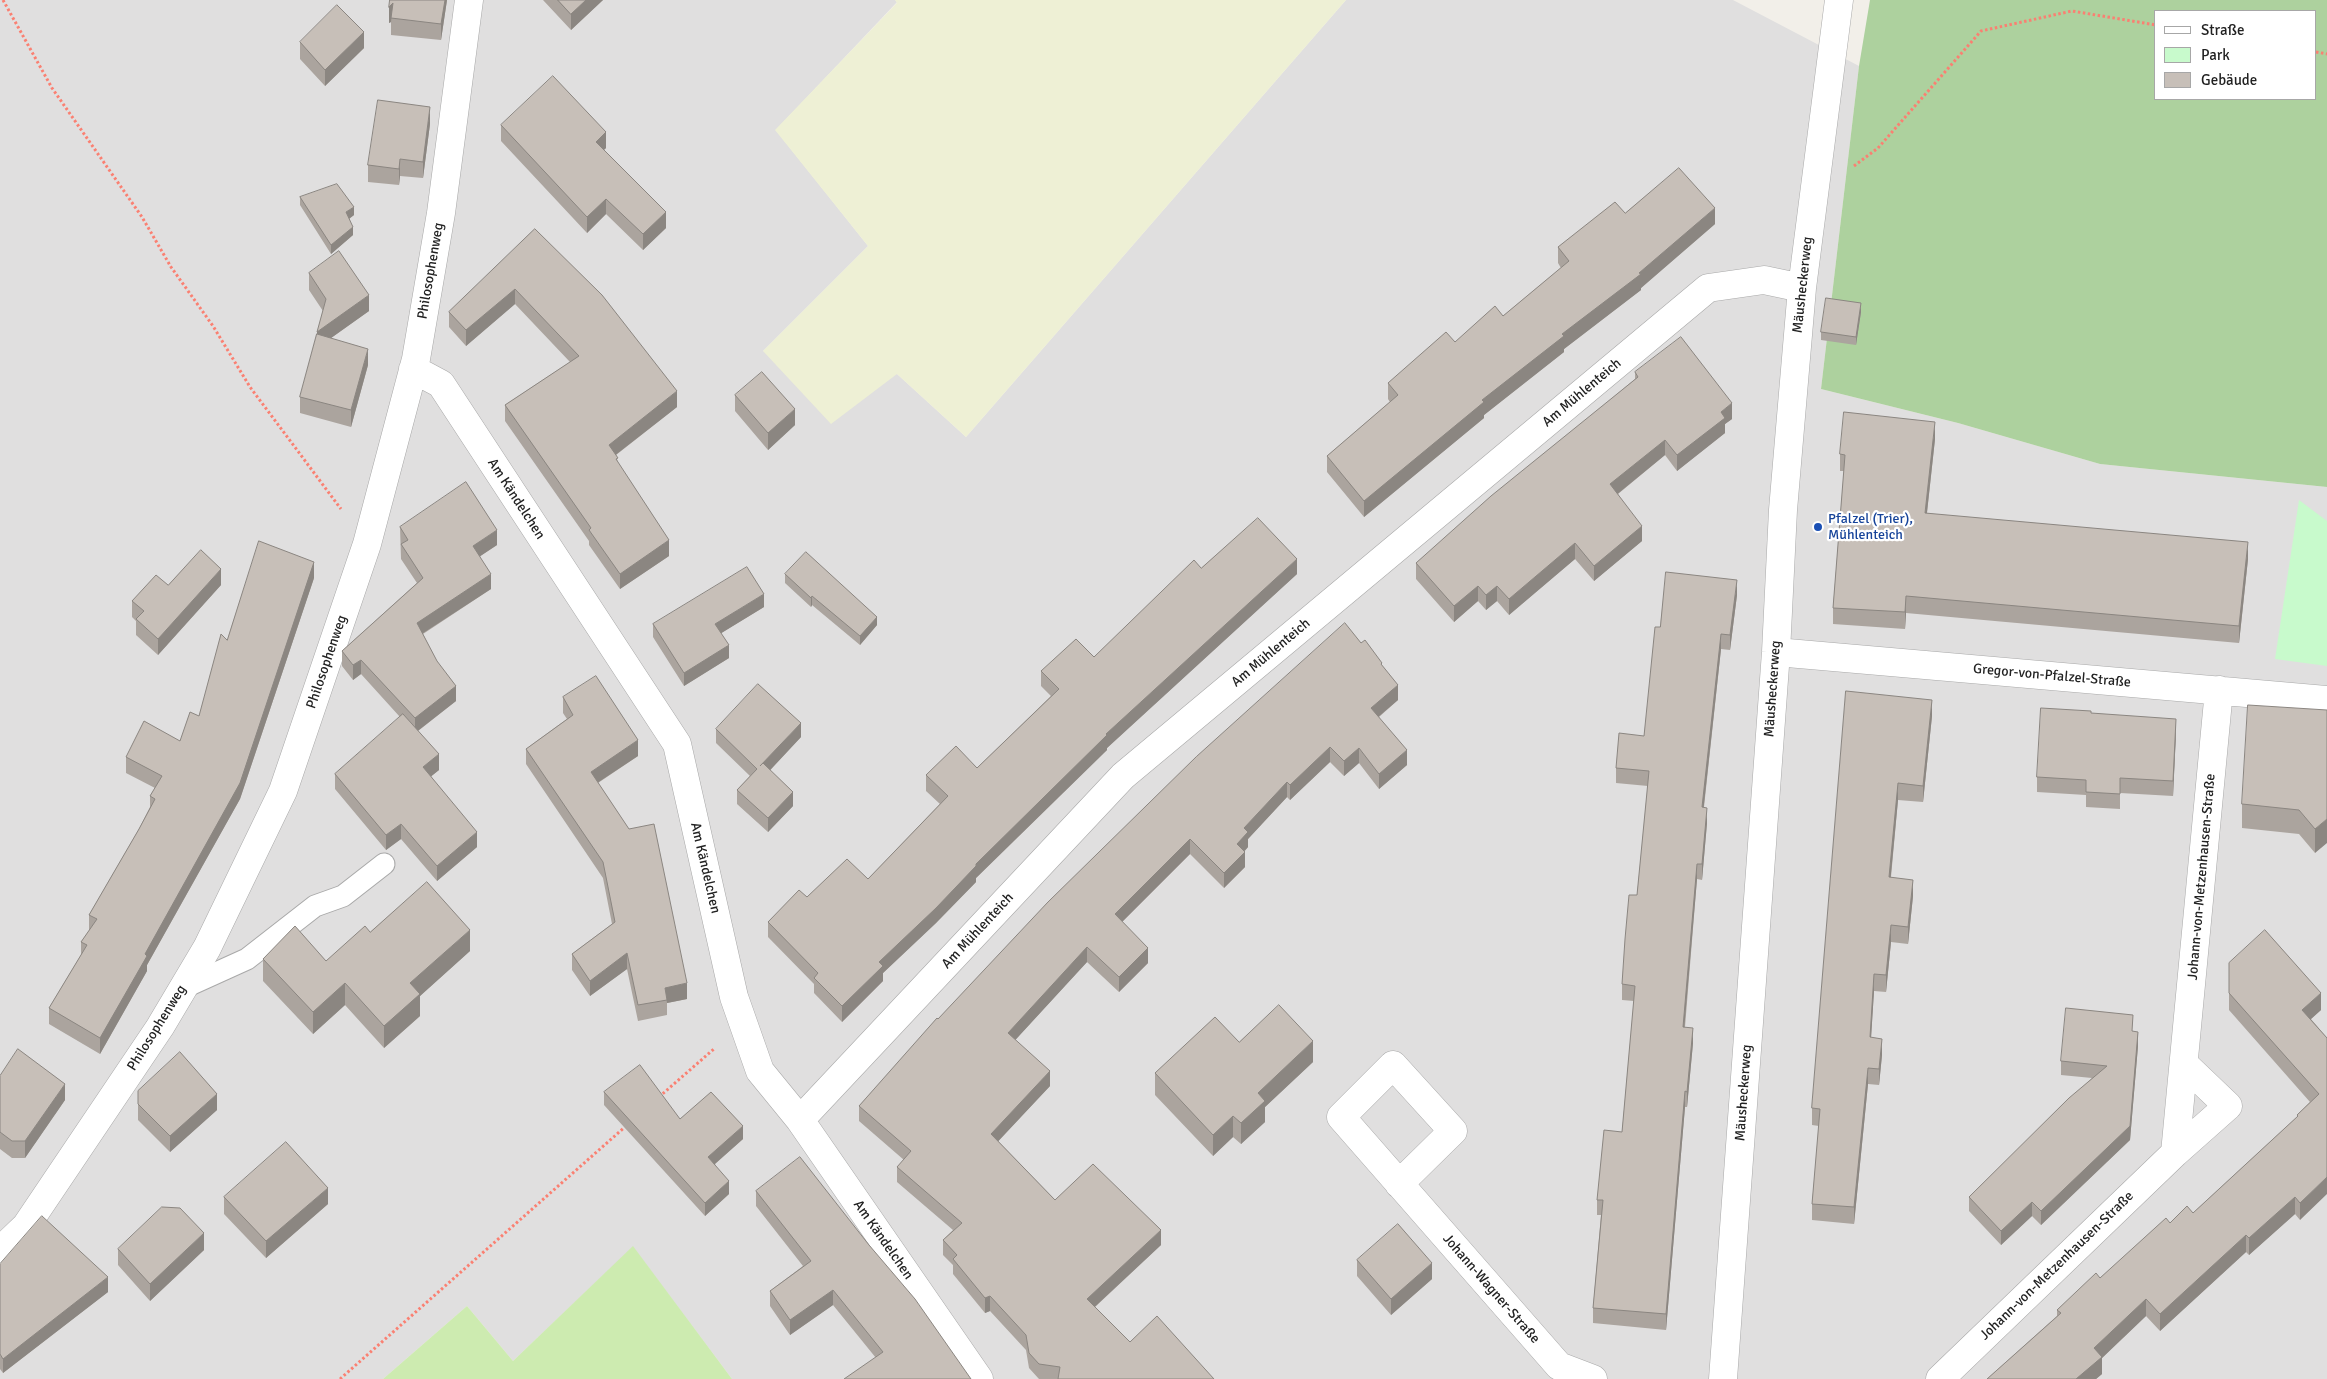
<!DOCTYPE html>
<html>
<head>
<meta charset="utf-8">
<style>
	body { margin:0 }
	#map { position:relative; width:2327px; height:1379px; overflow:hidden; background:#f2efe9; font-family:Signika,sans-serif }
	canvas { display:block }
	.legend { position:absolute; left:2154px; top:10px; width:162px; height:90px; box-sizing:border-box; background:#fff; border:1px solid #a7a7a7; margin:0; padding:6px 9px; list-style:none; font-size:15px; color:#222 }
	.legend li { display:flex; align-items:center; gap:10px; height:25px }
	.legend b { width:25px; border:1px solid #a7a7a7 }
</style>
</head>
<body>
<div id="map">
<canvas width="2327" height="1379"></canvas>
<ul class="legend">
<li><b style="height:6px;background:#fff"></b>Straße</li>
<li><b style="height:14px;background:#c8facc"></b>Park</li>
<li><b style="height:14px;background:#c7bfb8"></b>Gebäude</li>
</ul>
</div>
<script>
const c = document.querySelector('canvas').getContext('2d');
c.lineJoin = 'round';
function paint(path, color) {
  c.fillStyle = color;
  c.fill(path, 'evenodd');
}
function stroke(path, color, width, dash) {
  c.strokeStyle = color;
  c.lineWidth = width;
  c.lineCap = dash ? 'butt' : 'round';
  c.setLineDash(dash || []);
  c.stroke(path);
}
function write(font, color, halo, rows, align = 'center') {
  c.font = font + ' Signika,sans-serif';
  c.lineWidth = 4.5;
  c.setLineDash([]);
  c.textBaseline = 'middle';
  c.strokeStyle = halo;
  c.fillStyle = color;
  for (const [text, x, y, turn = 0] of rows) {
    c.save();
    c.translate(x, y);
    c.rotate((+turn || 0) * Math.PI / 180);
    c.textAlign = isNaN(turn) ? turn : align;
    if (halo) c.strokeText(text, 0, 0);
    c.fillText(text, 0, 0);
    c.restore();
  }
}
paint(new Path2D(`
	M0,0H895L897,2L776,130L868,246L763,351L897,374L966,437L1346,0H1733L1859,66L1821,389L1958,423L2100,464L2327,487V1379H732L633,1247L513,1361L467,1306L383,1379H0Z`), '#e0dfdf');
paint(new Path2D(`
	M895,0H1346L966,437L897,374L831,424L763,351L868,246L775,130L897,3Z`), '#eef0d5');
paint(new Path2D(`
	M633,1246L732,1379H383L467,1306L513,1361Z`), '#cdebb0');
paint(new Path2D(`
	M1870,0H2327V487L2100,464L1958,423L1821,389L1859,66ZM2156,11H2316V99H2156Z`), '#add19e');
paint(new Path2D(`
	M2299,500L2327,521V666L2275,659Z`), '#c8facc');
const service = new Path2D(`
	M183,988L247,959L315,906L343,896L384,864`);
const minor = new Path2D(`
	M413,369L441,384L677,744L734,997L760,1071L800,1120L979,1379
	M1776,652L2327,700
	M800,1120L1123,776L1708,288L1764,280L1802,288
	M2175,1153L2228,1106L2184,1064
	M1399,1184L1453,1131L1393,1065L1341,1117L1559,1366L1593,1379
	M0,1251L26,1226L160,1027L207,948L283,791L367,544L416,359L441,213L469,0
	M1723,1379L1776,652L1783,510L1802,288L1839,0
	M1940,1379L2175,1153L2219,690`);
stroke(service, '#a9a9a9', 23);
stroke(minor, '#a9a9a9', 29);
stroke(new Path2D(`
	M3,0L52,88L142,217L171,267L213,326L250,387L341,509
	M2316,52L2327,54
	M1854,166L1878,148L1981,31L2072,11L2156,25
	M659,1097L715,1048
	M340,1379L626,1126`), '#fa8072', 3, [2.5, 2.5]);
stroke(service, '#fff', 21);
stroke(minor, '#fff', 28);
paint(new Path2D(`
	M390,0H447L441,40L391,35V22L389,23Z
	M543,0H603L571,30Z
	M300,42L364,48L325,86L300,59Z
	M430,124L423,178L400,176L399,185L368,182V165Z
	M501,125L606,148L604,150L666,228L643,250L606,214L587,233L501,141Z
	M300,197L354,215L349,219L353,235L331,254L300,205Z
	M1625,213L1715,224L1641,288V290L1564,349V352L1484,415V418L1364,517L1327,472V456L1390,402L1388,399V383L1455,342L1503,316L1561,268L1558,263V247Z
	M535,229L677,407L616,455L618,463L669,556L620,589L589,545V541L505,421V405L570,362L515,304L466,346L449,327V312Z
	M309,273L369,311L331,338L368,365L351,427L300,413V397L323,311L309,290Z
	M1861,312L1856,345L1821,340V332Z
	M1635,372L1732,419L1725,424V433L1677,471L1665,455L1618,494L1642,541L1594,581L1575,559L1509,615L1497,601L1486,610L1478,601L1454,622L1416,579V563L1635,379Z
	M735,395L795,425L768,450L735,411Z
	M1935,439L1927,513L2248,559L2239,643L1906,613L1905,629L1833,624V608L1844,471H1840V454Z
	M400,527L497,545L480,556L491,589L423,634L456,701L418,731L439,770L431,776L477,847L437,881L401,839L386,850L335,789V774L400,717L361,674L353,680L342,666V651L417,583L401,559Z
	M1201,568L1297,574L1107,748V750L976,878V882L936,923L883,973V981L842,1022L814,993V984L768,937V922L807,897L868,879L940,804L926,791V775L977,768L1051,696L1041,686V671L1094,657Z
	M785,574L877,625L860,645L812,605L811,607L785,583Z
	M314,578L240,799L147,965V971L100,1054L49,1024V1008L81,955V942L89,931V915L139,829L150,807V796L155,788L126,773V757L180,741L199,716L227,640Z
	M168,585H221L158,655L136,635V621L132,617V601Z
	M1737,595L1730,650L1721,649L1704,807L1707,823L1702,880L1697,879L1685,1027L1693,1043L1687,1107H1685L1666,1330L1593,1323V1308L1601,1215H1597V1200L1622,1132L1634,1001L1622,1000V984L1637,895L1648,786L1616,783V768L1644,736L1660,627Z
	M764,607L721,633L729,658L684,686L653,637V624Z
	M1361,643L1382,666L1398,700L1379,717L1407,765L1379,789L1359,763L1344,776L1330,762L1290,800L1287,797L1248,839V847L1244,852L1245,867L1224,888L1190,854L1122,922L1148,963L1119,992L1087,962L1015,1040L1050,1086L998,1141L1055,1200L1161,1245L1095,1307L1130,1342L1214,1379H1039L1029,1368L1026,1350L990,1311L985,1313L953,1274V1265L943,1255V1240L953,1230L897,1182V1167L904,1160L859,1121V1106L938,1019Z
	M1846,691L1932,716L1923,802L1898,800L1891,877L1913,896L1908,944L1891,942L1886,992L1874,991L1871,1038L1882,1055L1879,1085L1868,1084L1854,1224L1812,1220V1204L1819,1126L1812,1125V1108Z
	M563,697L638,756L598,783L687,999L667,1003V1015L638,1021L627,969L590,996L572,970V954L612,924L603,878L526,764V749L567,719L563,713Z
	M2327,710L2315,853L2299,834L2242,828V804Z
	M2091,713L2176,733L2173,796L2120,793V809L2086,807V795L2037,792V777Z
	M716,729L801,737L770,770L793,806L768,832L737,804V790L750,776L716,743Z
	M370,932L470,951L420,996V1016L384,1048L345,1005L313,1034L263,981V959L326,961Z
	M2229,963L2321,1010L2311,1019L2327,1038L2300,1220L2295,1214L2249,1255L2246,1252L2160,1331L2146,1316L2102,1358V1374L2096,1379H1987L2057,1316V1310L2100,1278L2170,1223L2193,1213L2297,1117V1115L2310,1102L2229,1010Z
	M2133,1032L2138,1046L2130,1140L2041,1225L2032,1216L2001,1245L1969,1211V1197L2092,1078L2061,1075V1061Z
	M1239,1042L1313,1062L1265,1107V1122L1241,1144L1233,1137L1213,1156L1155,1095V1073Z
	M0,1076L65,1100L25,1158H12L0,1149Z
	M138,1091L217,1110L170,1152L138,1120Z
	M604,1092L680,1119L743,1139L715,1164L729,1194L705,1216L604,1105Z
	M756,1191L971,1379L876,1358L833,1305L790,1335L770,1306V1291L803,1266L756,1206Z
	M224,1197L328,1204L266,1258L224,1214Z
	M118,1249L204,1250L150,1301L118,1265Z
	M1357,1260L1432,1279L1391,1315L1357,1276Z
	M0,1264L108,1292L3,1373L0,1369Z`), '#aba49e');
paint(new Path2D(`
	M445,0H447L441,40V24Z
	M586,0H603L571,30V14Z
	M393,3L391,22L389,23V7Z
	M364,32V48L325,86V70Z
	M430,107V124L423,178V162Z
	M606,132V148L596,157V142Z
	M400,159V176L399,185V169Z
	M606,199V214L587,233V217Z
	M354,207V215L346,221V212Z
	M1715,208V224L1641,288V290L1564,349V352L1484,415V418L1364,517V501L1482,400L1562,334L1639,273Z
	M666,212V228L643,250V234Z
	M353,227V235L331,254V245Z
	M515,289V304L466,346V330Z
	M369,295V311L317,348V332Z
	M1861,303V312L1856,345V337Z
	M368,349V365L351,427V410Z
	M677,391V407L609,460V445Z
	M1732,403V419L1725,424V433L1677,471V455L1721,412Z
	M795,409V425L768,450V433Z
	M1935,422V439L1925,530V513Z
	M1665,440V455L1610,500V484Z
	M1642,526V541L1594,581V566Z
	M497,530V545L473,561V546Z
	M669,540V556L620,589V574Z
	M2248,542V559L2239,643V626Z
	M1575,543V559L1509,615V599Z
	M1297,559V574L1107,748V750L976,878V882L936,923L883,973V981L842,1022V1006L879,962L976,864L1106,734Z
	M314,562V578L240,799L147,965V971L100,1054V1038L145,954Z
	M221,569V585L158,655V639Z
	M491,574V589L417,637V623Z
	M1737,580V595L1730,650V635Z
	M1478,586V601L1454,622V606Z
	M1497,586V601L1486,610V595Z
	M764,594V607L715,637V624Z
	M812,596V605L811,607V598Z
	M1906,596V613L1905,629V612Z
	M877,617V625L860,645V636Z
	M1721,634V649L1702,822V807Z
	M729,645V658L684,686V673Z
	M361,660V674L353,680V665Z
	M1398,685V700L1371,723V708Z
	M456,686V701L415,733V718Z
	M1932,700V716L1923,802V786Z
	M2176,719V733L2173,796V781Z
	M801,723V737L760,781V766Z
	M638,740V756L591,787V772Z
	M1330,747V762L1290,800V785Z
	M1359,748V763L1344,776V761Z
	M1407,750V765L1379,789V774Z
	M439,754V770L423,783V767Z
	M1287,782V797L1248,839V847L1237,859V844L1244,828Z
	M1898,783V800L1889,894V877Z
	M793,792V806L768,832V818Z
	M1707,808V823L1702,880V864Z
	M2327,819V843L2315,853V829Z
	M401,824V839L386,850V835Z
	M477,832V847L437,881V866Z
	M1190,839V854L1115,929V914Z
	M1245,852V867L1224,888V873Z
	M1697,864V879L1683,1042V1027Z
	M1913,880V896L1908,944V927Z
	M1891,925V942L1886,992V975Z
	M470,930V951L420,996V1016L384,1048V1026L410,983Z
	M1087,947V962L1008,1048V1033Z
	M1148,948V963L1119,992V977Z
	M627,953V969L590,996V981Z
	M1874,974V991L1870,1054V1037Z
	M345,983V1005L313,1034V1012Z
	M687,983V999L667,1003L665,988Z
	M2321,993V1010L2302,1027V1010Z
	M1693,1028V1043L1687,1107V1092Z
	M2138,1032V1046L2130,1140L2041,1225V1211Z
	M1882,1039V1055L1879,1085V1069Z
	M1313,1041V1062L1265,1107V1122L1241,1144V1123L1258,1093Z
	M1868,1068V1084L1854,1224V1207Z
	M1050,1071V1086L991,1149V1134Z
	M65,1084V1100L25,1158V1141Z
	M1685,1091V1107L1666,1330V1314Z
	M217,1094V1110L170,1152V1136Z
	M1233,1116V1137L1213,1156V1135Z
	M743,1126V1139L708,1170V1157Z
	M2327,1177V1194L2300,1220V1203Z
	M729,1181V1194L705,1216V1203Z
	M328,1188V1204L266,1258V1241Z
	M2295,1197V1214L2249,1255V1238Z
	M2032,1202V1216L2001,1245V1231Z
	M1161,1230V1245L1087,1314V1299Z
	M204,1233V1250L150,1301V1284Z
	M2246,1235V1252L2160,1331V1314Z
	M1432,1263V1279L1391,1315V1299Z
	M108,1277V1292L3,1373V1359Z
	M833,1290V1305L790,1335V1320Z
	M990,1296V1311L985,1313V1298Z
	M2146,1299V1316L2102,1358V1374L2096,1379H2076L2094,1348Z`), '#8b8681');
const building = new Path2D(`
	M390,0H445L441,24L391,18L393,3L389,7Z
	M558,0H586L571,14Z
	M337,5L364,32L325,70L300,42Z
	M553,76L606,132L596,142L666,212L643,234L606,199L587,217L501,125Z
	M378,100L430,107L423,162L400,159L399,169L368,165Z
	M1679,168L1715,208L1639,273L1641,274L1562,334L1564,336L1482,400L1484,402L1364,501L1327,456L1398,395L1388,383L1446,332L1455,342L1495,306L1503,316L1569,261L1558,247L1615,202L1625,213Z
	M337,184L354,207L346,212L353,227L331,245L300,197Z
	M535,229L602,295L677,391L609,445L618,458L616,459L669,540L620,574L589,530L591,528L505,405L579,356L515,289L466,330L449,312Z
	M339,251L369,295L317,332L326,299L309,273Z
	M1826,298L1861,303L1856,337L1821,332Z
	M317,334L368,349L351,410L300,397Z
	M1681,337L1732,403L1721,412L1725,418L1677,455L1665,440L1610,484L1642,526L1594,566L1575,543L1509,599L1497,586L1486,595L1478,586L1454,606L1416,563L1491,496L1638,377L1635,372Z
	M762,372L795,409L768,433L735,395Z
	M1844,412L1935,422L1925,513L2248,542L2239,626L1906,596L1905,612L1833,608L1845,455L1840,454Z
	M466,482L497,530L473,546L491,574L417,623L437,661L456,686L415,718L361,660L353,665L342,651L423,578L401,544L408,540L400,527Z
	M1258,518L1297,559L1106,734L1107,735L976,864V866L936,908L879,962L883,966L842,1006L814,978L818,973L768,922L799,890L807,897L847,859L868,879L948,796L926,775L956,746L977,768L1059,689L1041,671L1076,639L1094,657L1194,560L1201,568Z
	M259,541L314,562L240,783L145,954L147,956L100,1038L49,1008L87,945L81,942L97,919L89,915L139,829L155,799L150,796L162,776L126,757L144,721L180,741L190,712L199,716L221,634L227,640Z
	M201,550L221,569L158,639L136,619L144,611L132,601L156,575L168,585Z
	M806,552L877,617L860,636L812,596L811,598L785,574Z
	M747,567L764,594L715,624L729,645L684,673L653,624Z
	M1666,572L1737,580L1730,635L1721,634L1702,807L1707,808L1702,864H1697L1683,1027L1693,1028L1687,1092L1685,1091L1666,1314L1593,1308L1603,1200H1597L1604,1130L1622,1132L1635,986L1622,984L1625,939L1629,895H1637L1649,771L1616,768L1619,733L1644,736L1655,627H1660Z
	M1345,623L1361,643L1365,640L1382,663L1381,664L1398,685L1371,708L1407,750L1379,774L1359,748L1344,761L1330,747L1290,785L1287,782L1244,828L1248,832L1237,844L1245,852L1224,873L1190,839L1115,914L1148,948L1119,977L1087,947L1008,1033L1050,1071L991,1134L1055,1200L1093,1164L1161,1230L1087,1299L1130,1342L1157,1316L1214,1379H1058L1060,1367L1039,1364L1029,1353L1026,1335L990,1296L985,1298L953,1259L957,1255L943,1240L962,1223L897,1167L911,1151L859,1106L937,1018L938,1019L1048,902L1196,757Z
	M596,676L638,740L591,772L629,829L654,824L687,983L665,988L667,1000L638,1005L627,953L590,981L572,954L615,922L603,862L526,749L573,715L563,697Z
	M758,684L801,723L760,766L763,763L793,792L768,818L737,790L757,769L716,729Z
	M1846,691L1932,700L1923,786L1898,783L1889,877L1913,880L1908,927L1891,925L1886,975L1874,974L1870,1037L1882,1039L1879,1069L1868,1068L1854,1207L1812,1204L1820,1109L1812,1108Z
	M2248,705L2327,710V819L2315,829L2299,810L2242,804Z
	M2041,708L2091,711V713L2176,719L2173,781L2120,778V794L2086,792V780L2037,777Z
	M403,714L439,754L423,767L477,832L437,866L401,824L386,835L335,774Z
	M427,882L470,930L410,983L420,994L384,1026L345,983L313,1012L263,959L295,926L326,961L365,926L370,932Z
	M2265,930L2321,993L2302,1010L2327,1038V1177L2300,1203L2295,1197L2249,1238L2246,1235L2160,1314L2146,1299L2094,1348L2102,1357L2076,1379H1987L2061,1313L2057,1310L2096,1273L2100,1278L2166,1218L2170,1223L2187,1206L2193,1213L2298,1116L2297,1115L2319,1094L2229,993V963Z
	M1279,1005L1313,1041L1258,1093L1265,1101L1241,1123L1233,1116L1213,1135L1155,1073L1215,1017L1239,1042Z
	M2066,1008L2133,1015L2132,1031L2138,1032L2130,1126L2041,1211L2032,1202L2001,1231L1969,1197L2069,1098L2107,1066L2061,1061Z
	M18,1049L65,1084L25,1141H12L0,1132V1076Z
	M180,1052L217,1094L170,1136L138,1104V1091Z
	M640,1065L680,1119L711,1092L743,1126L708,1157L729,1181L705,1203L604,1092Z
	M286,1142L328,1188L266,1241L224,1197Z
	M800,1157L869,1245L915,1299L971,1379H844L883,1352L833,1290L790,1320L770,1291L811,1261L756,1191Z
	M162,1207L180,1208L204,1233L150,1284L118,1249Z
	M42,1216L108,1277L3,1359L0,1354V1264Z
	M1398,1224L1432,1263L1391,1299L1357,1260Z`);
paint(building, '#c7bfb8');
stroke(building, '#8b8681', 1);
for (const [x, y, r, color] of [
	[1818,527,5,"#1a4fb4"]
]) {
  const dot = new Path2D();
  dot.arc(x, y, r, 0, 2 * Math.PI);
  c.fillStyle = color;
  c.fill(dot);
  stroke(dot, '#fff', 2);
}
write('14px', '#222', '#fff', [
	["Philosophenweg",431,271,-80],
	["Mäusheckerweg",1803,285,-84],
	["Am Mühlenteich",1582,393,-40],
	["Am Kändelchen",516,499,57],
	["Am Mühlenteich",1271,653,-40],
	["Philosophenweg",327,662,-71],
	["Gregor-von-Pfalzel-Straße",2052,676,5],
	["Mäusheckerweg",1773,689,-86],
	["Am Kändelchen",705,868,77],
	["Johann-von-Metzenhausen-Straße",2202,877,-85],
	["Am Mühlenteich",978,931,-47],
	["Philosophenweg",157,1028,-58],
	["Mäusheckerweg",1744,1093,-86],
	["Am Kändelchen",883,1240,55],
	["Johann-von-Metzenhausen-Straße",2057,1266,-44],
	["Johann-Wagner-Straße",1491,1289,49]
]);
write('14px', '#164399', '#fff', [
	["Pfalzel (Trier),",1828,519],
	["Mühlenteich",1828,535]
], 'left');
</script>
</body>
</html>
